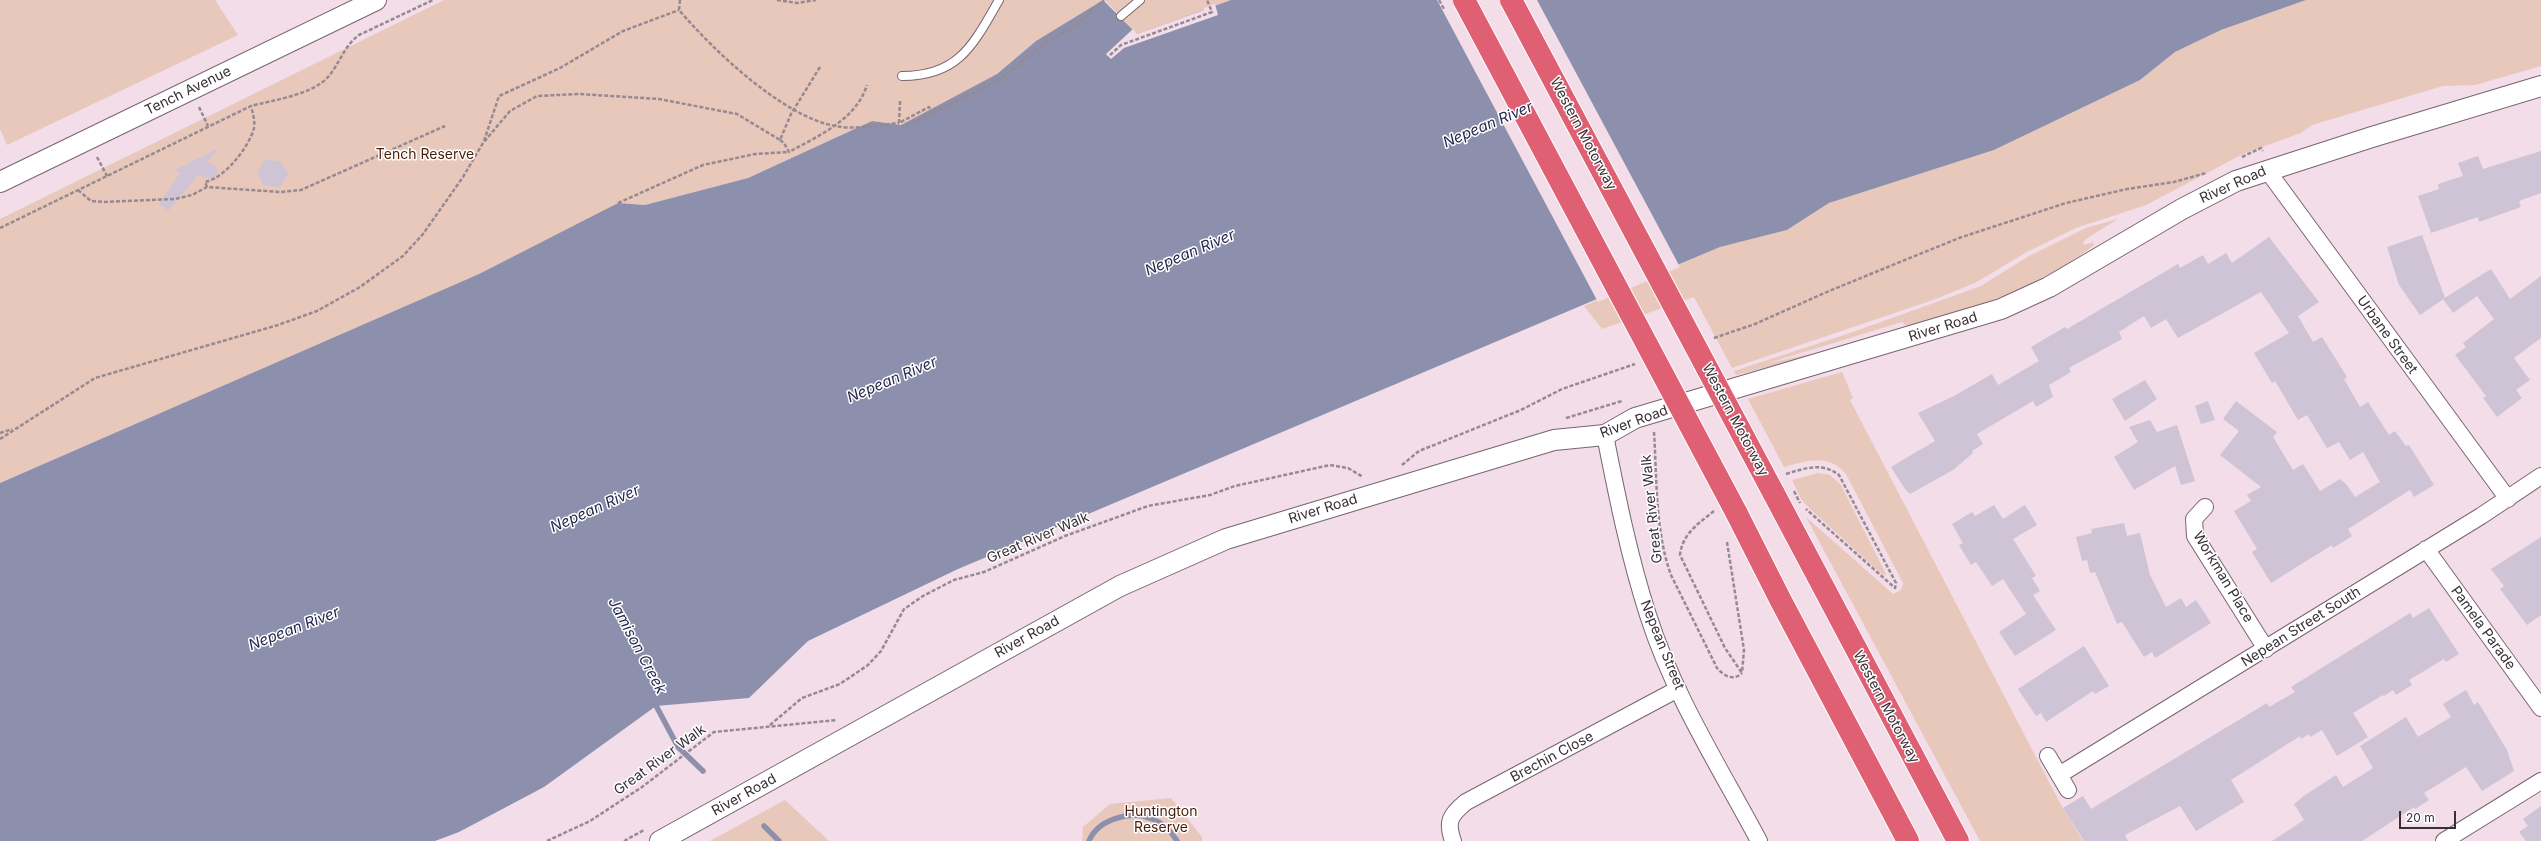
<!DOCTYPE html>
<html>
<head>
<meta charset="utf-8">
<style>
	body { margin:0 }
	#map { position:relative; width:2541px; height:841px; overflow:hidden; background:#f2dde9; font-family:Inter,sans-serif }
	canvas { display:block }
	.scale { position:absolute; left:2399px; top:811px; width:57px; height:18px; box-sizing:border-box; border:2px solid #383035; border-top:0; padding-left:5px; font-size:12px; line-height:14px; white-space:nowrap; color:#383035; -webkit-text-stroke:3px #fff; paint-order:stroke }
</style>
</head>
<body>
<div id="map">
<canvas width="2541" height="841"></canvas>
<div class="scale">20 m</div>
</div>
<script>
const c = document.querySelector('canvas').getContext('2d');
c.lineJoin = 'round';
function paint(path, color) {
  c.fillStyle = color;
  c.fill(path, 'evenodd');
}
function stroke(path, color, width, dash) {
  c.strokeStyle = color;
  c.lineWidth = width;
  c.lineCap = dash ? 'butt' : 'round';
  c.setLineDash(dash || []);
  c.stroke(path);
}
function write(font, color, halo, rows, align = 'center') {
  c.font = font + ' Inter,sans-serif';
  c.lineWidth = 3;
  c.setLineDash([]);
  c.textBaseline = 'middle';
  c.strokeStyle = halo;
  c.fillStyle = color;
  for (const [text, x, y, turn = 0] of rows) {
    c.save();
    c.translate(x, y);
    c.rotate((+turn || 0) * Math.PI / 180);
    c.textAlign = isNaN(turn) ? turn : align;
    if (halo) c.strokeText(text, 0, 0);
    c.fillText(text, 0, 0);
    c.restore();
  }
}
paint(new Path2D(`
	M0,0H215L238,35L7,145L0,129Z
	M444,0H1103L1036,41L997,74L901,125L872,121L748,178L645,205L618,203L479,274L0,483V219Z
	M1105,0H1231L1137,34Z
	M2306,0H2541V66L2475,85L2443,86L2312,125L2301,133L2243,154L2146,205L2076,228L2027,252L1975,283L1933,300L1732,368L1694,297L1602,329L1584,306L1720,247L1787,230L1829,203L1994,150L2140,80L2175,52L2221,30Z
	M2118,219L2086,239L2083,243L2084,245L2093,242L2094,245C2041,287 1972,308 1910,329L1902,322L1765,364L1809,354L1810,356L1736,375L1734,371L1853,332L1981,286L2029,256L2086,228Z
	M1842,372L1853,398L1850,400L2061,805L2083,841H1980L1806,517L1893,594L1901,590L1903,583L1846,474C1828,453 1808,461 1784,467L1748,399Z
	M1818,473L1830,475L1841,485L1886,574L1884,576L1809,508L1801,499L1792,480Z
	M1171,798L1202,837V841H1082L1083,827L1110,804Z
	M785,800L829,841H710Z`), '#e8c8bb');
paint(new Path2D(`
	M1103,0L1137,34L1231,0H2306L2221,30L2175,52L2140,80L1994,150L1829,203L1787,230L1720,247L958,569L808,641L749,698L656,706L544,787L459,832L435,841H0V483L479,274L618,203L645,205L748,178L872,121L901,125L997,74L1036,41Z`), '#8d90ac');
paint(new Path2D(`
	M1437,0H1537L1680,267L1598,302Z
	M1215,4L1218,15L1124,48L1111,59L1106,54L1133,29L1137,34L1204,10V8Z`), '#f2dde9');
stroke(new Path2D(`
	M653,700L678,747L703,771
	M764,826L779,841
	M1089,841C1098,819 1131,810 1152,819C1164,823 1171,831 1177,841`), '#8d90ac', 5.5);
paint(new Path2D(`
	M219,148L207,162L215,165L218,172L213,178L197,176L168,211L159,204L180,173L173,171Z
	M2541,151V193L2519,201L2521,207L2479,222L2478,217L2431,233L2418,196L2439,189L2438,184L2463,176L2458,163L2478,156L2483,169Z
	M265,160L281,161L288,174L280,187L264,185L257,173Z
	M2422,235L2445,298L2420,315L2399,285L2387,247Z
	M2269,237L2319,302L2298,316L2313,342L2322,337L2347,377L2344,379L2360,407L2368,402L2389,435L2395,431L2406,446L2409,445L2434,485L2414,497L2410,490L2348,529L2352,536L2333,548L2332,545L2271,583L2252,552L2257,549L2234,511L2251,501L2247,495L2261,487L2220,455L2239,431L2223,419L2236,401L2277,432L2273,437L2293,470L2303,464L2320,491L2340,479L2347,485L2355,497L2380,482L2363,452L2350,460L2339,442L2327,448L2307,415L2298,420L2275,381L2272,383L2254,353L2289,333L2261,292L2178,338L2166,319L2151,328L2144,316L2119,332L2122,339L2069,368L2071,372L2049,385L2053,397L2036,407L2033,401L1977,434L1983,444L1972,451L1973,453L1953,470L1910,494L1905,489L1891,467L1935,441L1918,413L1954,396L1992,374L1998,385L2039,361L2031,347L2065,327L2067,329L2178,264L2180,268L2203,255L2208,264L2226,253L2232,263Z
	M2491,269L2510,299L2541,276V338L2514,358L2530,380L2516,390L2522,398L2497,417L2483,398L2486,396L2455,355L2466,347L2463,343L2494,319L2477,296L2453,313L2443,299Z
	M2145,380L2157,399L2125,421L2112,399Z
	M2208,401L2215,420L2201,424L2195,406Z
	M2150,420L2157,432L2177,425L2195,481L2181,485L2175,466L2134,490L2114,457L2138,442L2129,427Z
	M1994,505L2003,519L2025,505L2037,525L2013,539L2036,576L2032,578L2040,591L2033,595L2056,630L2015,656L1999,632L2026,614L2003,579L1992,586L1976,562L1971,565L1959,545L1963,543L1952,524L1972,512L1975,516Z
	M2124,523L2127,536L2140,533L2150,575L2166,607L2181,598L2186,607L2196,600L2211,623L2155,658L2152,652L2144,657L2122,622L2117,624L2095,572L2090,573L2087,560L2082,561L2076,537L2092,533L2091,529Z
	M2541,537V615L2527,625L2500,589L2504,586L2491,569Z
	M2429,608L2459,654L2446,662L2444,659L2409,680L2412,685L2396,695L2393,690L2384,696L2383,695L2353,713L2368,737L2337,756L2322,730L2310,737L2309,734L2301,739L2300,736L2231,780L2244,802L2196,831L2180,806L2125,835L2128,841H2084L2063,808L2083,796L2091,809L2267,703L2269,707L2295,692L2291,687L2410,613L2413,618Z
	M2084,646L2109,686L2095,694L2093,691L2046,722L2041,713L2036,716L2018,689Z
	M2466,690L2474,705L2478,702L2507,750L2514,771L2482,791L2466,767L2424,793L2429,800L2415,809L2414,807L2362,841H2272L2304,820L2294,804L2305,795L2336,775L2343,787L2373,768L2360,746L2406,717L2418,737L2451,717L2443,704Z
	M2541,806V841H2526L2519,832L2528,826L2523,819Z`), '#cec4d5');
const service = new Path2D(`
	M1121,16L1140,0
	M902,76C959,76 973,45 999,0`);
const minor = new Path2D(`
	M2267,170L2508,499
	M1605,435C1617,496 1629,556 1648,615C1673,694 1720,768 1759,841
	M2205,507L2194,519L2195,536L2266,649
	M2426,549L2541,708
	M2048,756L2068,790
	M2059,775L2481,516L2541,476
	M1453,841C1446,822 1450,815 1466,802L1678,689
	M2444,841L2541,781`);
const tertiary = new Path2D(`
	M0,182L376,0
	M660,841L1120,586L1226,539L1554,440L1605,435L1635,418L2001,309L2049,287L2182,209L2236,181L2372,137L2541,86`);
const motorway = new Path2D(`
	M1773,492L1958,841
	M1736,512L1781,601L1908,841`);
stroke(service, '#77656f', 10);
stroke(minor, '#77656f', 18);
stroke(tertiary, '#77656f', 22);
stroke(motorway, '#fff', 24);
stroke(new Path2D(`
	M680,0L679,10C713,50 782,116 835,126C855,130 879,125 899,123
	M777,0L797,3L816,0
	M1110,55L1121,45L1212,12L1207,0
	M900,101L899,123L929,107L932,113
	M199,107L208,126
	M901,128L1003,78L1038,48L1076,25L1104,0
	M780,140L784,143L789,152C818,136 856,120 867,85
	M484,141L499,96L560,68L623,31L679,10
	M97,157L107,176
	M2242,157L2261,148L2263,151
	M207,187L205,182C225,178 249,147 254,128C255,120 253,114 251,106
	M78,190L91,201L104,202L175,199L192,195L207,187L280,192L301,190L445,126
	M618,203L703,165L755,154L789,152
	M0,228L251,106C273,100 312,95 328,77C340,63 344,46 359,35L433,0
	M1714,338L1755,324L1829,291L1959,238L2066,203L2127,189L2174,182L2206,173
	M1566,418L1622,401
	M1654,432C1657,478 1655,531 1671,575L1717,668C1723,675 1733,682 1742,673
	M0,433L12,429
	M0,439L95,378L278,325L317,311L360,287L403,256L423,234L463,177L483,143L510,111L537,96L579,94L659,99L737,114L780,140L791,114L820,67
	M1402,465L1419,451L1521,410L1562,389L1635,364
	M1786,474C1805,468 1822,462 1839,475L1896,583L1895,588L1806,509
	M1714,511C1699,523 1682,534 1680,555L1725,648L1742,673
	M1727,542L1744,650L1742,673
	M770,725L802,698L840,684L868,665L881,651L904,609L923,596L954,580L984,572L1065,536L1148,506L1210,495L1235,486L1330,465L1348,468L1363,477
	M547,841L590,821L642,787L714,732L837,720
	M624,841L644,830`), '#978991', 2.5, [4, 2]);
stroke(service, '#fff', 8);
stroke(minor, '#fff', 16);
stroke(tertiary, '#fff', 20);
stroke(motorway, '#df5f73', 22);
const motorwayBridge = new Path2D(`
	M1464,0L1736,512
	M1511,0L1773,492`);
stroke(motorwayBridge, '#fff', 24, []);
stroke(new Path2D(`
	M1439,0L1444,9
	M1794,491L1800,503`), '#978991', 2.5, [4, 2]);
stroke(motorwayBridge, '#df5f73', 22);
write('14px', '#383035', '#fff', [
	["Tench Avenue",188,91,-26],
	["Western Motorway",1583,134,62],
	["River Road",2233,185,-24],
	["River Road",1943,327,-17],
	["Urbane Street",2387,335,54],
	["Western Motorway",1735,420,62],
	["River Road",1634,422,-20],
	["River Road",1323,509,-17],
	["Great River Walk",1652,509,-96],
	["Great River Walk",1038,538,-23],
	["Workman Place",2223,577,59],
	["Nepean Street South",2301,627,-32],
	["Pamela Parade",2483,628,54],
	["River Road",1027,637,-29],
	["Nepean Street",1662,645,68],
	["Western Motorway",1886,707,62],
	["Brechin Close",1552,757,-28],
	["Great River Walk",660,760,-36],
	["River Road",744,795,-29]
]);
write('14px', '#481d08', '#fff', [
	["Tench Reserve",425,155],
	["Huntington",1161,812],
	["Reserve",1161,828]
]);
write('italic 15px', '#26274f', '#fff', [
	["Nepean River",1488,125,-23],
	["Nepean River",1190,253,-23],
	["Nepean River",892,380,-23],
	["Nepean River",595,509,-24],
	["Nepean River",294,629,-21],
	["Jamison Creek",637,646,62]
]);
</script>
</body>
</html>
